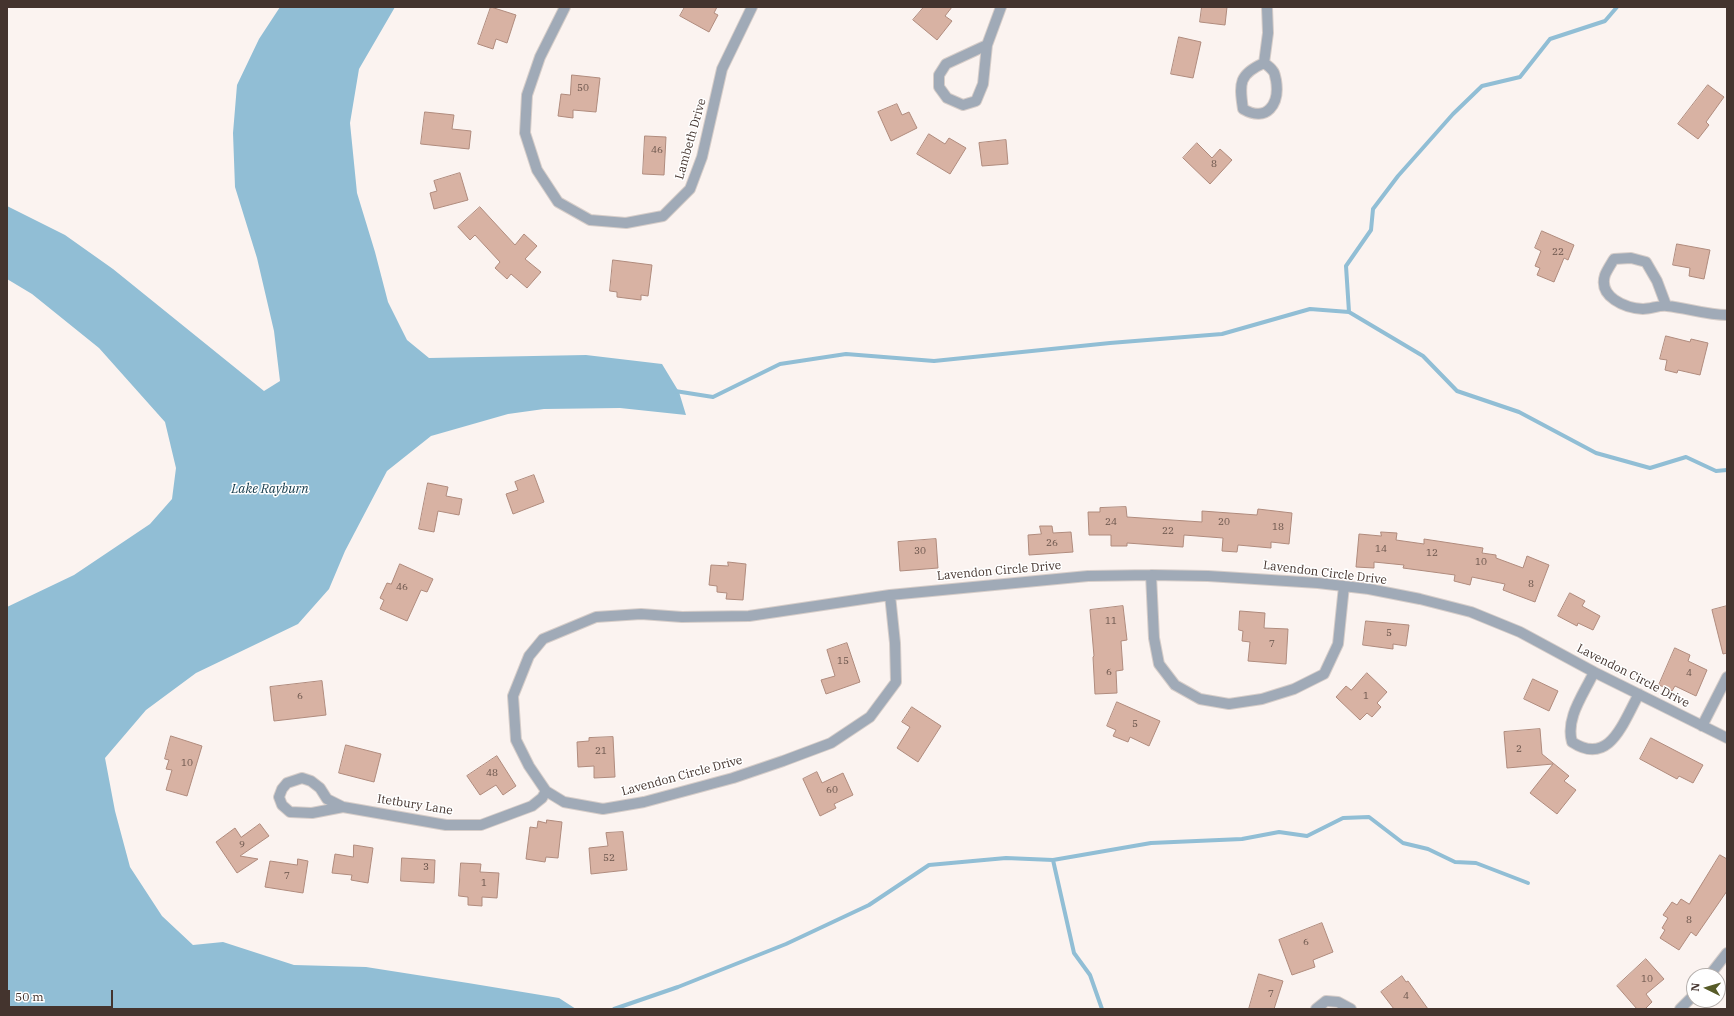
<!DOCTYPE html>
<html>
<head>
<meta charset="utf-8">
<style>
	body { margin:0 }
	#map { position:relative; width:1734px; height:1016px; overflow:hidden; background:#fbf3f0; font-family:"IBM Plex Serif",serif }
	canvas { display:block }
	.frame { position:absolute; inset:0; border:8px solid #44342e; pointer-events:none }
	.north { position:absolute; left:1686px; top:968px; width:40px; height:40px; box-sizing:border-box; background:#fff; border:1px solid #b4aeab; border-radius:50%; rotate:275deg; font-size:11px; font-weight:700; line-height:16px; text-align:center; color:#44342e }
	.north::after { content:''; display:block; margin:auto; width:14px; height:18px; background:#575b28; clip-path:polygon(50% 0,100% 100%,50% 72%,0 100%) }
	.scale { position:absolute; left:8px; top:990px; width:105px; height:18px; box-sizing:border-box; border:2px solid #44342e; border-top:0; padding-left:5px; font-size:12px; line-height:14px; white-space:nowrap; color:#44342e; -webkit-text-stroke:3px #fff; paint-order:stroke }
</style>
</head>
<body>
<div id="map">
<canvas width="1734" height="1016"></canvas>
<div class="frame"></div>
<div class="north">N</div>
<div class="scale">50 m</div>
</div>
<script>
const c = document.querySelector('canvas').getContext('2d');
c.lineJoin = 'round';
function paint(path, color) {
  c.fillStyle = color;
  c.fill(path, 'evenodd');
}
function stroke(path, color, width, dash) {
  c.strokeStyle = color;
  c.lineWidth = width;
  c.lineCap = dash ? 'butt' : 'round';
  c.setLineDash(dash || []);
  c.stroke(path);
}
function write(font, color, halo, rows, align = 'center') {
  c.font = font + ' "IBM Plex Serif",serif';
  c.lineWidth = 3;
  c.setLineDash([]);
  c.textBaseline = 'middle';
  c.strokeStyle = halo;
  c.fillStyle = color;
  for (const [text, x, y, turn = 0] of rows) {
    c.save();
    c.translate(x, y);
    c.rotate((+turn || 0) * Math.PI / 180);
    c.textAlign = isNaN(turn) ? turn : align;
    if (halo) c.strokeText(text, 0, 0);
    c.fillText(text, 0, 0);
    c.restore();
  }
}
paint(new Path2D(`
	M280,7H395L359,69L350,123L357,193L375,252L388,302L407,340L429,358L586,355L662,364L679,392L686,415L620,408L544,409L508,414L431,436L387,471L345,551L329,589L298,624L196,673L146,710L105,758L115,811L130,867L162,916L193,945L223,942L294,965L366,967L468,983L559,998L576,1009H7V607L74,575L150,524L172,499L176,468L165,422L99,348L32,294L7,279V206L65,235L113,269L264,391L280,381L274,331L257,258L235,187L233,133L237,85L259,39Z`), '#91bed5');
stroke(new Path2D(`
	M1349,312L1346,266L1371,230L1373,209L1398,176L1453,114L1482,86L1520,77L1550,39L1605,21L1617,7
	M675,391L713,397L780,364L846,354L934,361L1110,343L1222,334L1310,309L1349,312L1423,356L1457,391L1519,412L1596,453L1650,468L1686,457L1716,471L1727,470
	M1053,860L1074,953L1090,975L1102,1009
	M614,1009L678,987L786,944L869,905L929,865L1006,858L1053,860L1151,843L1242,839L1279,832L1307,836L1343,818L1369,817L1403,843L1428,849L1455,862L1476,863L1528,883`), '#91bed5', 4);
const building = new Path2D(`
	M491,7L516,15L507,43L496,39L493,49L478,44Z
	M685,7H717L714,13L718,15L709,32L680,16Z
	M924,7H952L945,16L952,21L937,40L913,20Z
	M1202,7H1227L1225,25L1200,22Z
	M1179,37L1201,42L1193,78L1171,74Z
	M572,75L600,78L596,112L573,110V118L558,116L561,94L570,95Z
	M1708,85L1724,97L1706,122L1709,125L1698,139L1678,124Z
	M897,104L902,115L909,112L917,128L891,141L878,112Z
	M425,112L454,115L452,129L471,131L469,149L421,144Z
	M929,134L945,144L949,138L966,148L950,174L917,154Z
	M645,136L666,137L664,175L643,174Z
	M1006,140L1008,164L982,166L979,143Z
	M1197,143L1212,158L1220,149L1232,160L1210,184L1183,158Z
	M460,173L468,200L434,209L430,193L437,191L434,181Z
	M480,207L515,245L524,234L537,246L525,259L541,272L527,288L511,274L507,279L495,268L500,262L475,235L470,240L458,227Z
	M1542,231L1574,245L1568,260L1564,258L1554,282L1537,275L1540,268L1535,266L1541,251L1535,248Z
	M1677,244L1710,250L1704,279L1689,276L1690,268L1673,265Z
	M613,260L652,265L648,296L641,295V300L617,297V292L610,291Z
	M1666,336L1690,342L1691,339L1708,343L1700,375L1678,370L1677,373L1665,370L1667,360L1660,359Z
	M534,475L544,502L513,514L506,494L518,490L515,482Z
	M428,483L448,487L446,496L462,499L459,515L438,511L434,532L419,529Z
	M1126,507L1127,517L1202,522V511L1257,515L1258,509L1292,513L1289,544L1271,542V548L1238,545L1237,552L1222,551L1223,538L1184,535L1183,547L1127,543V546H1111V535H1089L1088,512H1100V508Z
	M1040,526H1052L1053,533L1071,532L1073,552L1029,555L1028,535L1041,534Z
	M1381,532L1397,533L1396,540L1424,544V539L1483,548L1482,553L1496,555V558L1523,568L1527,556L1549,565L1535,602L1503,590L1505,584L1472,577L1470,585L1454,581L1455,575L1403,568L1404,565L1374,562V568L1356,567L1359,534L1381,536Z
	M936,539L938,568L900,571L898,542Z
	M728,562L746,564L743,600L726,599L727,593L717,592V586L709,585L711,565L728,566Z
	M400,564L433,579L427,592L421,590L407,621L380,609L384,600L380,598L387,583L391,584Z
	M1570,593L1585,601L1582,606L1600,616L1593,630L1578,623L1577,626L1558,616Z
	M1123,606L1127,640L1121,641L1123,670L1116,671L1117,693L1095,694L1093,657L1094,656L1090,610Z
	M1727,606V653L1723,654L1712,610Z
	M1240,611L1265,613L1264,628L1288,629L1286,664L1248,661L1250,642L1242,641L1243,631L1239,630Z
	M1366,621L1409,625L1406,646L1393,644V649L1363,645Z
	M847,643L860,682L826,694L821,680L835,676L827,650Z
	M1675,648L1690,655L1688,661L1707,670L1696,696L1675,686L1672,691L1659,685Z
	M1367,673L1387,692L1377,703L1381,707L1372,717L1367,713L1360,720L1336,697L1346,686L1351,690Z
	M1533,679L1558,691L1549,711L1524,699Z
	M322,681L326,715L274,721L270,687Z
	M1117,702L1160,721L1149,746L1130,737L1128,742L1113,736L1116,730L1107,726Z
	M912,707L941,726L918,762L897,748L910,727L902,722Z
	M1540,729L1542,754L1569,776L1564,781L1576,790L1557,814L1530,793L1553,764L1507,768L1504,732Z
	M171,736L202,746L187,796L166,790L172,770L166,769L169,760L165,759Z
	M613,737L615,777L594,778V766L578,767L577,742L589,741V738Z
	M1651,738L1703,765L1693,783L1679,776L1677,779L1640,759Z
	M346,745L381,754L374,782L339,773Z
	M497,756L516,786L503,795L496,785L480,795L467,776Z
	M817,772L822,783L843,773L853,795L834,804L836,808L820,816L803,779Z
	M547,820L562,822L558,858L546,857L545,862L526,859L530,827L537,828L538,821L546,823Z
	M260,824L269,836L240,856L258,859L237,873L216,842L235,828L241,837Z
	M623,832L627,870L591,874L589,848L608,846L606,833Z
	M354,845L373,848L368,883L351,880L352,875L332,873L335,854L353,857Z
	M1720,855L1727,859V891L1696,936L1691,932L1679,950L1660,938L1665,930L1662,928L1668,918L1663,915L1672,902L1677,905L1681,899L1689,904Z
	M402,858L435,860L434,883L401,881Z
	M298,859L308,861L303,893L265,887L270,861L297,865Z
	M461,863L481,864L480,872L499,873L497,898L482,897V906L468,905V897L459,896Z
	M1322,923L1333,952L1313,960L1315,967L1292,975L1279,940Z
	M1646,959L1664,979L1646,994L1652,1002L1645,1009H1637L1617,986Z
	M1259,974L1283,981L1274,1009H1249Z
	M1402,976L1406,982L1408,981L1428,1009H1394L1381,992Z`);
paint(building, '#d8b2a3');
stroke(building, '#b08b7d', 1);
const street = new Path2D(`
	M565,7L540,57L527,95L525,133L537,170L558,202L590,220L626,223L663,216L690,189L702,157L722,69L752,7
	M987,45L946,64L939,75V87L947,98L963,105L976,101L983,84L987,45L1001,7
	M1264,63C1267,65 1271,68 1273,71C1275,73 1275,77 1276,80C1280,104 1267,123 1243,109C1239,83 1239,74 1264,63Z
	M1264,63L1268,33L1267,7
	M1666,305L1657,281L1646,262L1631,258L1614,259C1611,264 1607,270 1605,275C1598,297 1625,308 1643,309C1651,309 1659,305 1667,306C1687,308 1706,315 1727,315
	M1151,575L1154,638L1159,664L1175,685L1200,699L1229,704L1262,699L1294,689L1324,674L1338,644L1344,586
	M890,595L895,643L896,682L870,717L831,743L783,761L733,778L644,802L603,809L564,802L546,791L529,766L516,740L513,696L529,656L543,639L596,617L641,614L682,617L749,616L890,595L1088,576L1151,575L1208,576L1318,583L1369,589L1420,599L1471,612L1520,632L1594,672L1727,738
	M1594,672C1584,694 1565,718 1572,742C1610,767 1623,722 1639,694
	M1702,726L1727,677
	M343,807L312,813L290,812L282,805L279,797L282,789L287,783L302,778L311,781L320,788L327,799L343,807L446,825H481L532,806L542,798L546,791
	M1709,976L1727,953
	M1316,1009L1326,1001L1338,1002L1351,1009
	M1680,1009L1694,995`);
stroke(street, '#d6cdc9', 12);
stroke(street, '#a0aab7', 10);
write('10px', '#69544b', null, [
	["50",583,88],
	["46",657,150],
	["8",1214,164],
	["22",1558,252],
	["24",1111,522],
	["20",1224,522],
	["18",1278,527],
	["22",1168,531],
	["26",1052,543],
	["14",1381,549],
	["30",920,551],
	["12",1432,553],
	["10",1481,562],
	["8",1531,584],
	["46",402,587],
	["11",1111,621],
	["5",1389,633],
	["7",1272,644],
	["15",843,661],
	["6",1109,672],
	["4",1689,673],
	["6",300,696],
	["1",1366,696],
	["5",1135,724],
	["2",1519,749],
	["21",601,751],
	["10",187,763],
	["48",492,773],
	["60",832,790],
	["9",242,845],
	["52",609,858],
	["3",426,867],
	["7",287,876],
	["1",484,883],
	["8",1689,920],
	["6",1306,942],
	["10",1647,979],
	["7",1271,994],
	["4",1406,996]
]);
write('12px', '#44342e', '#fff', [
	["Lambeth Drive",691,139,-74],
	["Lavendon Circle Drive",999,571,-5],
	["Lavendon Circle Drive",1325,573,7],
	["Lavendon Circle Drive",1633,676,27],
	["Lavendon Circle Drive",682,776,-15],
	["Itetbury Lane",415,805,9]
]);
write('italic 13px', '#113849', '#fff', [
	["Lake Rayburn",270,489]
]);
</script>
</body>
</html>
